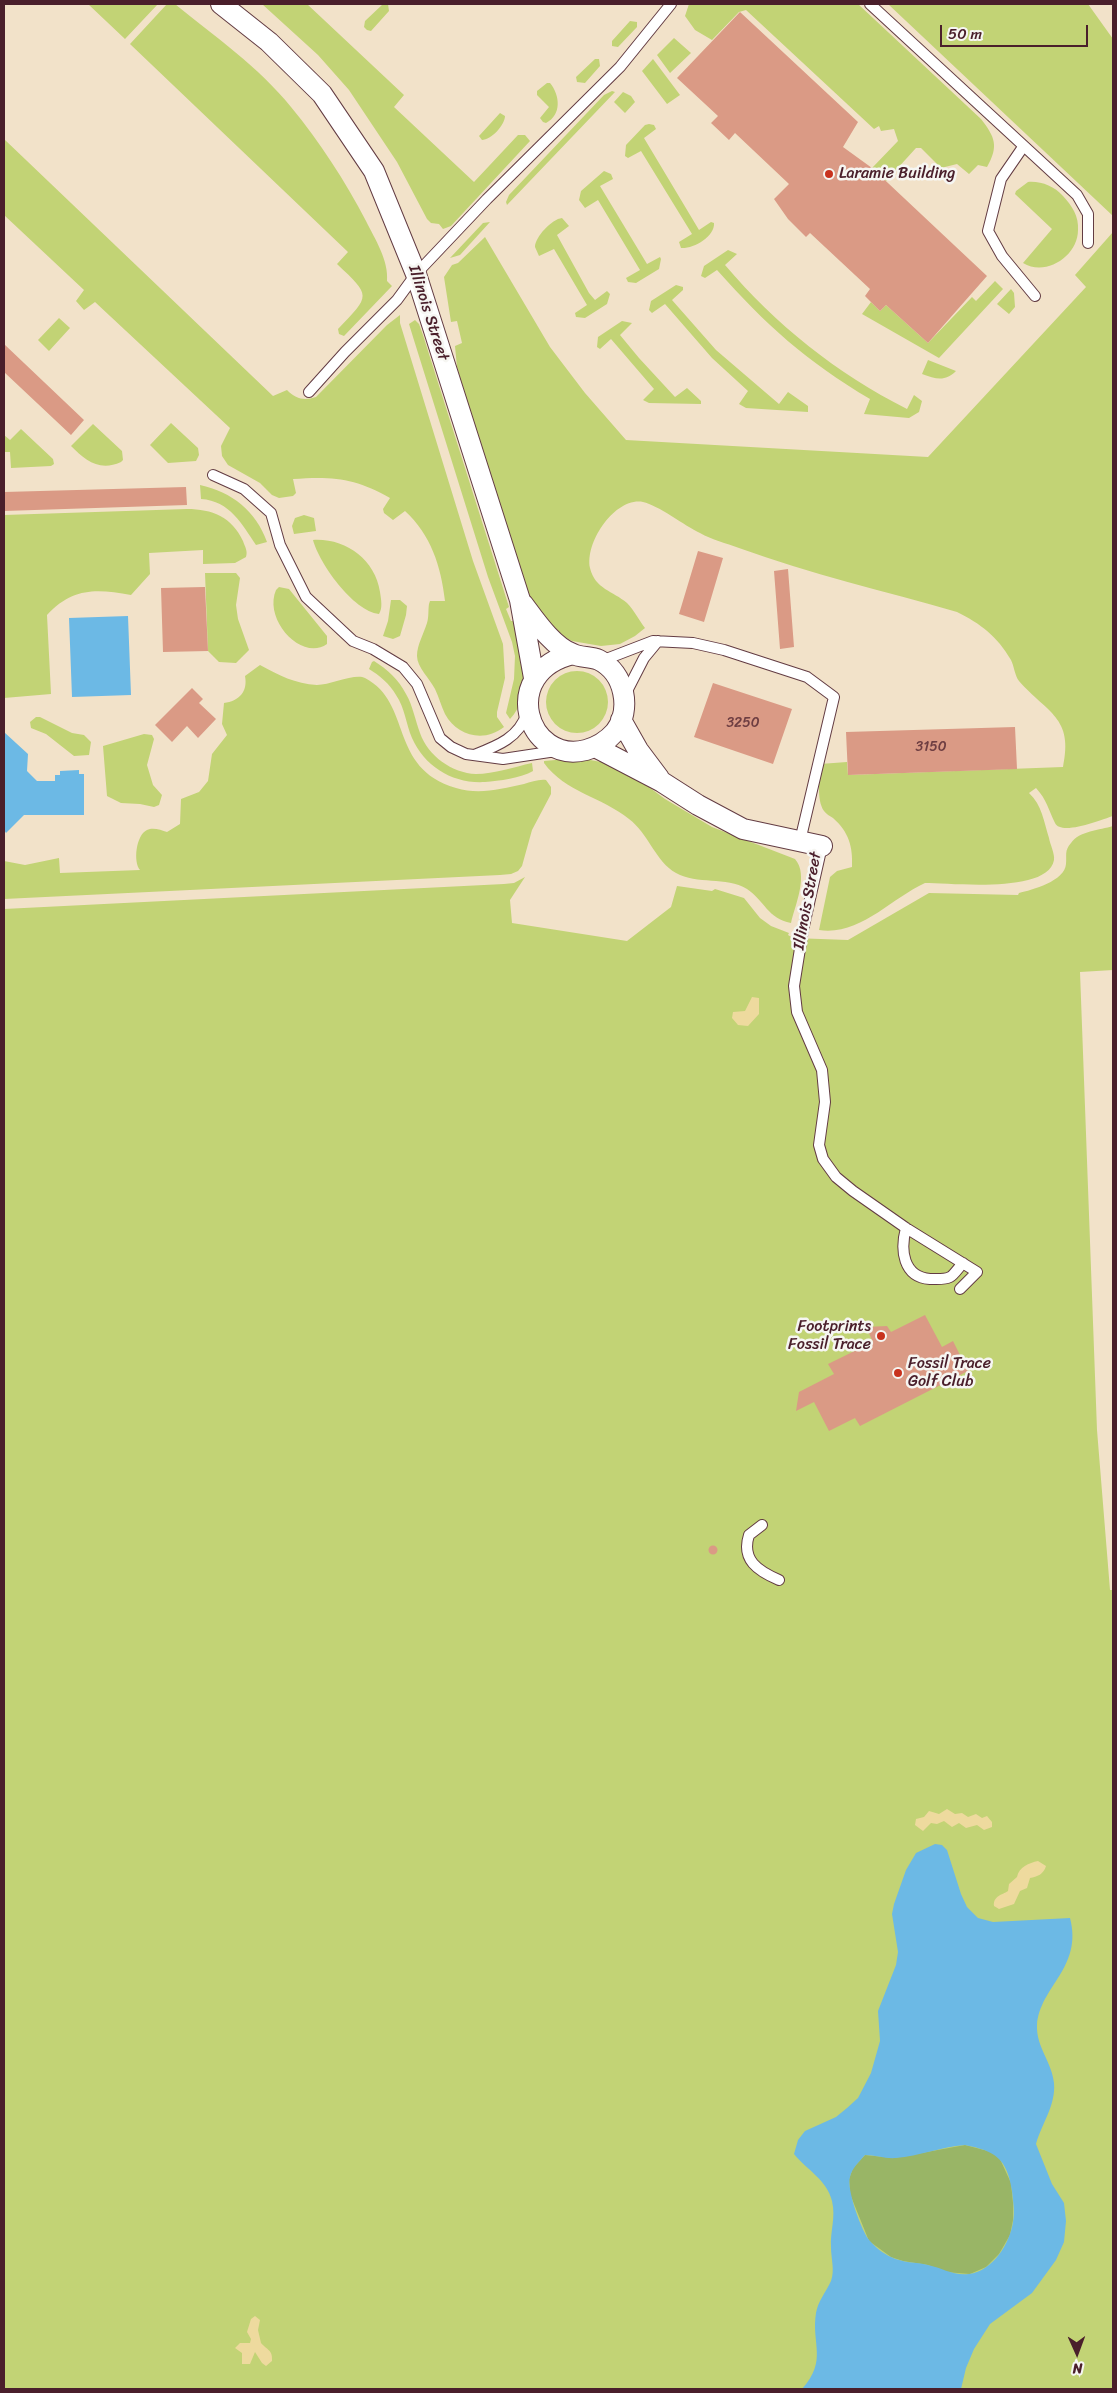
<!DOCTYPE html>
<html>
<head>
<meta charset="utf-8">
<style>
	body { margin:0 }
	#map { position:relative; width:1117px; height:2393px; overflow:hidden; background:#f2e2c9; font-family:Sriracha,sans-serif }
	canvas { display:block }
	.frame { position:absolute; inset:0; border:5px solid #4a1f2b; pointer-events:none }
	.north { position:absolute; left:1052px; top:2328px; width:50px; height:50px; -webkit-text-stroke:4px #f6f6f2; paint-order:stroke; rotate:178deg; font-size:14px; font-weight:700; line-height:20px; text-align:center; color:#4a1f2b }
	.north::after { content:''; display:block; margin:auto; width:18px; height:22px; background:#4a1f2b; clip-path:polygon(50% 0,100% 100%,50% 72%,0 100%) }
	.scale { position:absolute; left:940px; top:25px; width:148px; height:22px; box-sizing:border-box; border:2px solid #4a1f2b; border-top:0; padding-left:6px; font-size:15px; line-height:18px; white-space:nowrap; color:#4a1f2b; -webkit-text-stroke:4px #f6f6f2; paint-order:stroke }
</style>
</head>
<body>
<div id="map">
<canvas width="1117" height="2393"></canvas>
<div class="frame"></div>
<div class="north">N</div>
<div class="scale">50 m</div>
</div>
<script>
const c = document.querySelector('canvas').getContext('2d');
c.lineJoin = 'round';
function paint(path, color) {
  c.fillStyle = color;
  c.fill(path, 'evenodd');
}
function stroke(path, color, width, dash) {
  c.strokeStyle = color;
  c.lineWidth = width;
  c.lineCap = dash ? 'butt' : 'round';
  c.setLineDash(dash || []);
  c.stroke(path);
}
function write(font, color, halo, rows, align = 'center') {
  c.font = font + ' Sriracha,sans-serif';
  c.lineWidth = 5;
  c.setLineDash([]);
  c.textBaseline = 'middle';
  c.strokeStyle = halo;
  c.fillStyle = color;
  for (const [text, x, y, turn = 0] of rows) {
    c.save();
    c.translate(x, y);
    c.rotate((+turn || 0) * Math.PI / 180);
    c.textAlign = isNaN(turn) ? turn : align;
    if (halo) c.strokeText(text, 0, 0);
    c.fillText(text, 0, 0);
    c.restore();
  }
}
paint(new Path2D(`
	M88,4H158L125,39Z
	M167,4H175C214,36 259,67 291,107C320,142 345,181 366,221C375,239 389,261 387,281L392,286L344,336L339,334L338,329C371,295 371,296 337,264L348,252L130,44Z
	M262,4H307L404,95L394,107L474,182L518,135H525L530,141L451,226L443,229L439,224L431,223L427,219L397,162L349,90L318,55Z
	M383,4H388L389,11L371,31L367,30L364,27L365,21Z
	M689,4H858L981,119C995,137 999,146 987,167L978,165L969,174L957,164L941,168L921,148H916L886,181L872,168L898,141L894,129L881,131L879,126L874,129L746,10L739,12L712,40L695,30L685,16Z
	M888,4H1088L1113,39V216Z
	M630,21L637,22V27L618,47L612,46V41Z
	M674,38L691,53L670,73L657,55Z
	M595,59H599L600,66L585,83L577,82L576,77Z
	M653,59L680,95L667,104L642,71Z
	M547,83H550C560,95 562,115 546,123L543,122L540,118L549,107L537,95V91Z
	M612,91L615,92L507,205L506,202L509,195L604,95Z
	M623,92L631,96L635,102L625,113L614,102Z
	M500,113L505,116C505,125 491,140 482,140L479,136Z
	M649,124L654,125L656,129L644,138L699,230L711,222L714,223C715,237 693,249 681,248L679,242L692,234L641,151L628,158L625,156L626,145L645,125Z
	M4,139L273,396L287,390C296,399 304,401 316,397L387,325L400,315V323L473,561L503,644L505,678L497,712V717L504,727C484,743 457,736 445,714C441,706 439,697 435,689C430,679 417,667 417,656C417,645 424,633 427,623C429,617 428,610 429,604L430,601H445C441,566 431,535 405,511L393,520L384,513L383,509L390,498C356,478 332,476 293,479L296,493L293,496L279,498L272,495L260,483L228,465L222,456L221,446L230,428L95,302L84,310L76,301L84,290L4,215Z
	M604,171L611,174L613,179L600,186L647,264L660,257L661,259L659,269L636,283L628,282L626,278L640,270L598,200L585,208L579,200L581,191Z
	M1028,182C1041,181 1054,186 1063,196C1072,206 1079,216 1078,230C1078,256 1046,277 1023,263L1052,229L1015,194L1016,191Z
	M562,218L569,226L557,235L589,293L595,300L607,291L610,294L607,304L585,318L576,317L575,313L587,305L554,249L539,256L535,247C535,237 552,219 562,218Z
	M490,222L460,255L450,258L483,223Z
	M1113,232V816C1101,820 1061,836 1055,823C1048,809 1047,800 1036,788L1029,793C1042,805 1044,822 1049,838C1050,844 1055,854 1054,860C1048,894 952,883 925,883C890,899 860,936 819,930L830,877L837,871L852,867C853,847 849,832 833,818C830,816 826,814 824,811C816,799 820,778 820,764L847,762L848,775L1063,767C1074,717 1047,713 1019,681C1015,676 1014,666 1011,660C997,636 981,624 957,612C885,591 810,574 739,548C726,543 712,540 700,533C685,526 658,505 643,502C615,497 585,542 590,568C595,589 613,591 627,603C634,610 639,620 645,628L635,636L620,644L601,646L572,641L555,632L527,595L477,435L457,367L455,346L462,343L457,321L451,322L444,277L452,265L458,263L485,237L550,347L585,393L626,440L928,457L1086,287L1075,275Z
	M728,250L737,254L725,265C776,325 836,373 907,409L914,395L922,401L919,412L909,418L864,414L870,399C806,361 766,325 717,270L705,278L701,276L704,266Z
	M995,281L1003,289L939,358L862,314L871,302L880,311L886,305L928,343L972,297L976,301Z
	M676,285L683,287V290L672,300L716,350L779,404L788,392L808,406V412L746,408L739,404L748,391L712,358L665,304L652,313L649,310L651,301Z
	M1011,289L1014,293L1015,307L1009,314L997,304Z
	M59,318L70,328L49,351L38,340Z
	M415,320L419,324L423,335L509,607L506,609L511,621H514C520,647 533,697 510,719L506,713L514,679L515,656L512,642L488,577L413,337L409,324Z
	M622,321L632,323L620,335L639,358L675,397L687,388L701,401V404L649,403L643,400L654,389L611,339L600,349L597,347L598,337Z
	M928,360L956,371C945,382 936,379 922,374Z
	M171,423L198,448L199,455L196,461L168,463L150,445Z
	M93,424L122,451L123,460L121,462C99,472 85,460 71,446Z
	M21,429L53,459L54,464L51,466L11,468L10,452H4V435L10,440Z
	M200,485C232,492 256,511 267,542L256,545C242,524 230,501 201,499Z
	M187,509C212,509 232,517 243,541C245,547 248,551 246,557L235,563L203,564V550L149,553L150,574L131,595C97,589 73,587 47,615L51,694L4,698V515Z
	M304,515L314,518L316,531L294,534L292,526L295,518Z
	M313,540C345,538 375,559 380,592C381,599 383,608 379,614C353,611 319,563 313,540Z
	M205,573H236L240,578L236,605L238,619L249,650L236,663L219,662L208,651Z
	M279,587L289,589L327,636V644C302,662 263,620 276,590Z
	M391,600H400L407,606L406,615L400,636L393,639L383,636L388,621Z
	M374,661C387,669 399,680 406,694C413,706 415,720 420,733C428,756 452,773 476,774C494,774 514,767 532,763L533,771C521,778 499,781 485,782C453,784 425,767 412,738C406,724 405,708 396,695C390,684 379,675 369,669L372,662Z
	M260,665C279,675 295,684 317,685C331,685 355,673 365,678C413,703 388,768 456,788C479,795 501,789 524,784C531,782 539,779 546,780L551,787V794L532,830L522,866L518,871L511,874L500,875L4,899V861L25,865L59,858L60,873L140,870C133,862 136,835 147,830C153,827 161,830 167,832L180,824L181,799L199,792L208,781L212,754L227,735L222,724L224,703C239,701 248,692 245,676Z
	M546 702a31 31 0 1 1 62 0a31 31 0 1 1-62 0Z
	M36,717H40L72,733L84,735L91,742L89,755L74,756L46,734L31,728L30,722Z
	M144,734L152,735L154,739L147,765L153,785L162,795L159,805L154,807L140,804L121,803L107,796L103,746Z
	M579,758L607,763L634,776L665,799L712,827L795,859C809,875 795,905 791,923C768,919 764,900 747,889C726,876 697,885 676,873C656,862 648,833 629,819C602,797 565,792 544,763V761Z
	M1113,826V970L1080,972L1097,1430L1110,1590H1113V2389H4V909L504,884L514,883L525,877L510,900L512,923L627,941L671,907L677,886L712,891L715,889L744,898L760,918L771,926L789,933L788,935L793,938L848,940L929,893L1018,895L1019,893C1032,890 1065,881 1066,864C1067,855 1064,851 1071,843C1079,831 1100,830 1113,826Z`), '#c2d375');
paint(new Path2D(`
	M965,2145L992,2152L1000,2159L1011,2183L1013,2203V2220L1010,2235L999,2254L986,2267L970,2274L945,2272L928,2265L903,2261L891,2257L869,2241L850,2194L849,2179L853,2168L865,2155L894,2158Z`), '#99b566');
paint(new Path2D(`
	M752,997L759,998V1014L748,1026L738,1025L732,1018L733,1012L745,1011Z
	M947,1809L955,1814L962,1813L968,1817L976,1814L982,1818L987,1816L992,1822V1827L984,1830L977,1825L966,1828L959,1823L952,1827L944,1821L937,1824L931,1823L923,1831L915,1825L916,1819L924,1817L929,1811L939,1814Z
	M1038,1861L1046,1866C1044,1874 1037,1877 1030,1878L1027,1888L1020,1891L1014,1904L999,1909L994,1906C993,1896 1002,1895 1008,1891L1009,1884L1017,1877C1019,1867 1029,1863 1038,1861Z
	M255,2316L260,2320L258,2330L261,2343C267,2350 273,2350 272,2361L266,2366L262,2363L255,2352L250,2364H242V2353L235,2348L240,2343H250L251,2339L247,2332L251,2319Z`), '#eeda9e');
paint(new Path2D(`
	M128,616L131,695L72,697L69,618Z
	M4,732L28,754L27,771L37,781H55V775H60V771L79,770V774H84V815H24L6,833L4,830Z
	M935,1844L942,1845L947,1850L961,1894L967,1907L978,1918L993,1922L1070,1918C1083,1968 1040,1986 1037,2025C1036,2047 1052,2062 1054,2083C1056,2105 1042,2123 1036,2144L1052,2184L1064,2203L1066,2221L1064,2242L1056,2260L1032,2293L990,2324L974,2349L966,2368L961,2389H802C828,2360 811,2344 816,2313C818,2301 826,2292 831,2281C835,2270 831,2259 831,2247C830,2231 836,2218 832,2201C827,2180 807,2170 794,2154L798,2140L805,2131L836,2117L847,2108L858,2098L871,2073L880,2041L878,2011L896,1965L898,1952L892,1914L894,1904L906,1870L916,1853ZM965,2145C995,2151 1007,2158 1012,2191C1013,2201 1015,2212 1013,2222C1010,2243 993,2271 969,2274C954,2276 942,2268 928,2265C916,2262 903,2263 891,2257C884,2254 875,2247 870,2241C862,2233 846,2188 850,2177C852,2168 859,2162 865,2155C875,2155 886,2159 896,2158C919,2156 941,2147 965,2145Z`), '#6cb9e5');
paint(new Path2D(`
	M740,12L858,122L843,147L872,168L987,276L928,343L886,305L880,311L865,296L870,289L810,233L806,237L788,219L774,199L789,184L735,133L729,140L711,123L718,116L677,78Z
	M4,344L84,420L71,435L4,372Z
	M186,487L187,505L4,511V492Z
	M698,551L723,558L704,622L679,614Z
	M788,569L794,647L780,649L774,571Z
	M204,587H205L208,651L163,652L161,588Z
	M713,683L792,709L773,764L694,737Z
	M192,688L203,699L199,703L216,719L198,738L187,726L172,742L155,725Z
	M1015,727L1017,769L848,775L846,732Z
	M925,1315L942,1347L953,1341L968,1371L860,1426L855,1418L829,1431L814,1402L796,1411L799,1392L834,1374L828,1364L873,1342L866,1327L887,1326L891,1332Z
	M708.5 1550a4.5 4.5 0 1 1 9 0a4.5 4.5 0 1 1-9 0Z`), '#da9a85');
const service = new Path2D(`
	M870,4L1077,195L1088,214V243
	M1023,147L1001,179L988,231L1002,256L1035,296
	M309,392L345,352L397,300L416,274L487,199L620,67L671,4
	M213,475L244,489L271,513L280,545L306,597L353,641L373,649L403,667L417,684L440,738L451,747L466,754L503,759L556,751
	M601,661L653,641L693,643L724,650L807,677L834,697L800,841
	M625,695L644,658L658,641
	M474,755C497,746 519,738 527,713
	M822,846L803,930L794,986L797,1012L822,1070L825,1102L819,1145L823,1159L836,1177L853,1191L906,1228L977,1272L960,1289
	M906,1228C900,1250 903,1277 930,1279C936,1279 944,1280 950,1277C954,1275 959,1267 963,1263
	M762,1525L749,1535C741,1560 758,1571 779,1580`);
const minor = new Path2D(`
	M221,4L269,42L322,94L374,171L416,274L520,600L534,678
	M523,604C535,620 553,647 573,654C581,658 590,656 599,660C625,673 632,710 615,732C607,741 597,747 586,750C527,765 498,672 573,654
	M621,720L638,750L659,778
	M595,747L662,782L698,805L743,829L822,846`);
stroke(service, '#633c43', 12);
stroke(minor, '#633c43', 22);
stroke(service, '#fff', 10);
stroke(minor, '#fff', 20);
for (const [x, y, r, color] of [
	[829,174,5,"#c8321e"],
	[881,1336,5,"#c8321e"],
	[898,1373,5,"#c8321e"]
]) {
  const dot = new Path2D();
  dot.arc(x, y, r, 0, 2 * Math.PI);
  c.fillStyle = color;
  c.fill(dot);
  stroke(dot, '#f6f6f2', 2);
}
write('14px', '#6e3e42', null, [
	["3250",743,723],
	["3150",931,747]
]);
write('16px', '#4a1f2b', '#f6f6f2', [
	["Laramie Building",839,174],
	["Footprints",871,1327,"right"],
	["Fossil Trace",871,1345,"right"],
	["Fossil Trace",908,1364],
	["Golf Club",908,1382]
], 'left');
write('16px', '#4a1f2b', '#f6f6f2', [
	["Illinois Street",428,313,72],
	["Illinois Street",808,901,-80]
]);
</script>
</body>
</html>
